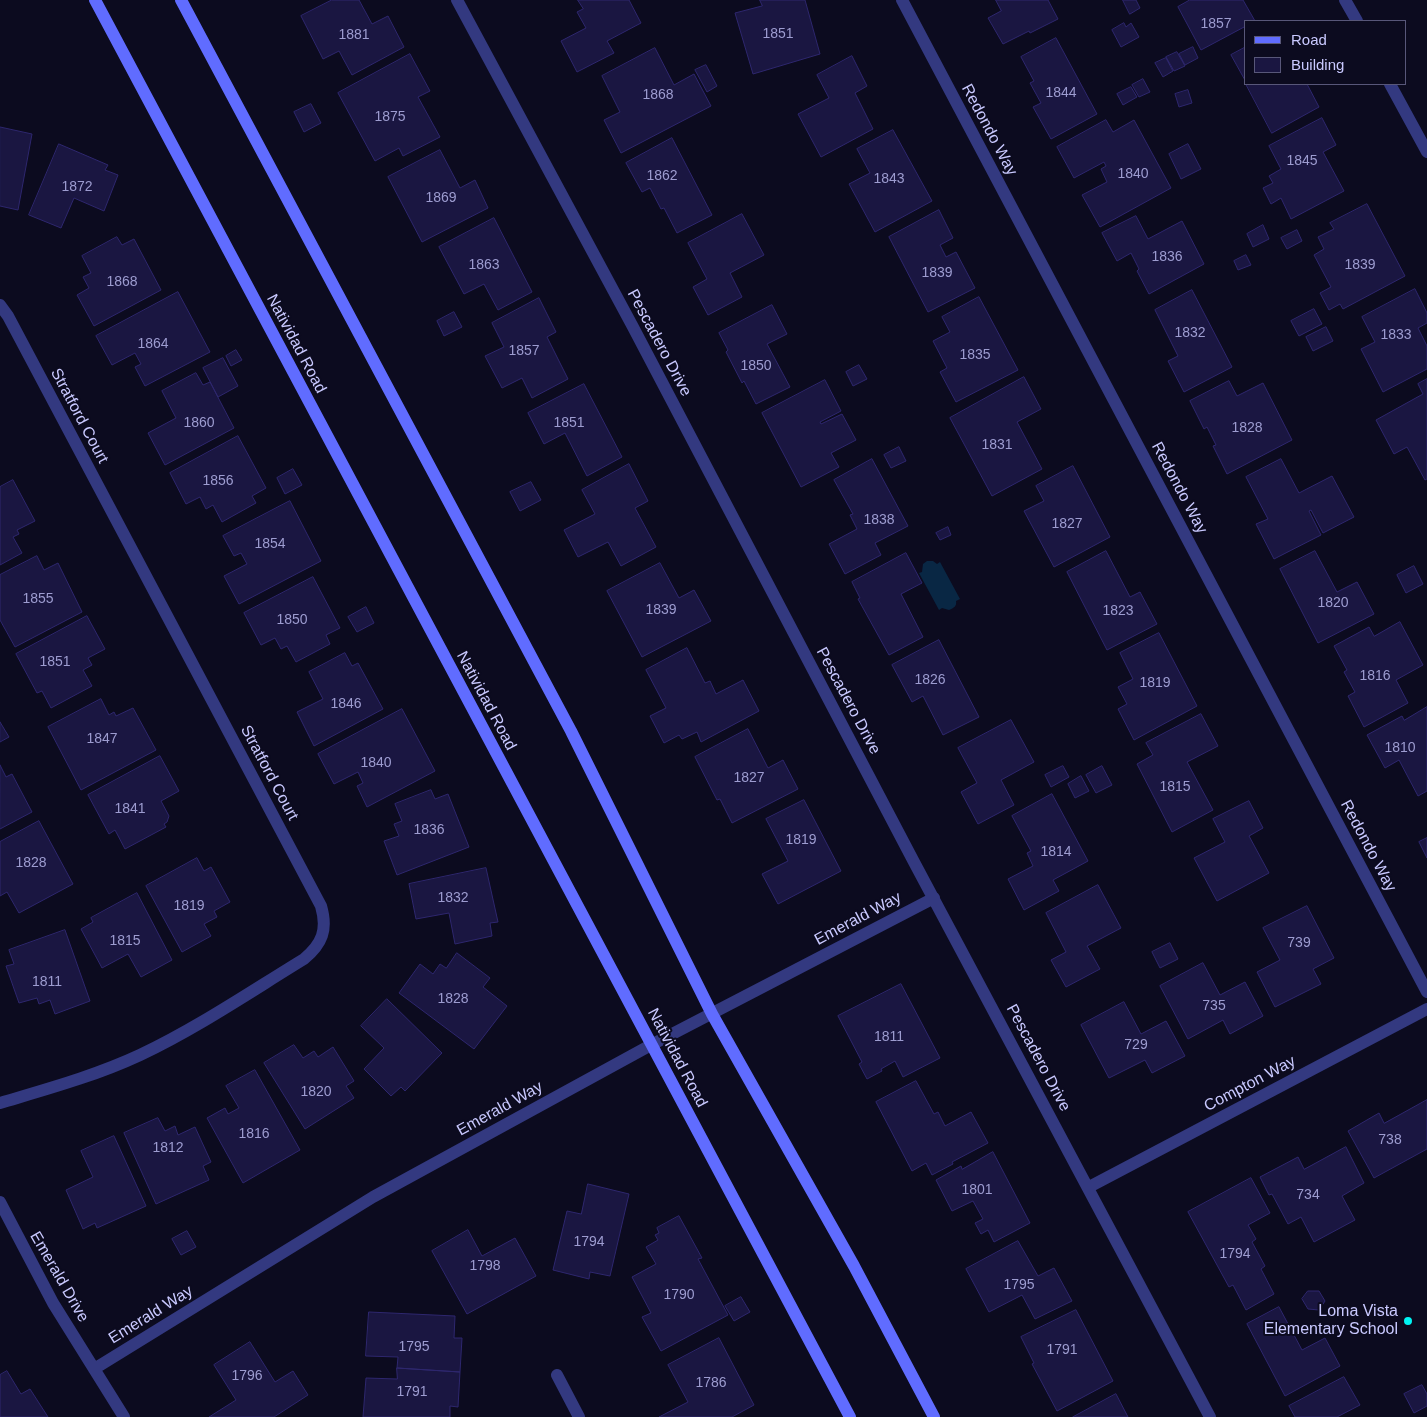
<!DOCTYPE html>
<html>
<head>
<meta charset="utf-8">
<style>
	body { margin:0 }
	#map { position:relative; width:1427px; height:1417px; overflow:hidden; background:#0c0b1f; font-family:Arial,sans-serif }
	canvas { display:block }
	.legend { position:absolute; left:1244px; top:20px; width:162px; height:65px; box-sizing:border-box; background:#0c0b1f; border:1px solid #585779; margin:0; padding:6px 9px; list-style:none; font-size:15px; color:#c9c9ff }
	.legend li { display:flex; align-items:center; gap:10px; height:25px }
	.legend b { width:25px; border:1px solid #585779 }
</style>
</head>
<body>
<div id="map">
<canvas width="1427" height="1417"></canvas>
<ul class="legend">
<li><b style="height:6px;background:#606cff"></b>Road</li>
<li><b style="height:14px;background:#1a1641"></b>Building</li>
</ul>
</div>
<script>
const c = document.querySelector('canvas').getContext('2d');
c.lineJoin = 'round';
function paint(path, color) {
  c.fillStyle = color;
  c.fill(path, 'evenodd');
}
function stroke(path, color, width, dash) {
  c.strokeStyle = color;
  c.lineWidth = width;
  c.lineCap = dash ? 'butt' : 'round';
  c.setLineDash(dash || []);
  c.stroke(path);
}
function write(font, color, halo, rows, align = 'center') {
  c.font = font + ' Arial,sans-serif';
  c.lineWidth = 4;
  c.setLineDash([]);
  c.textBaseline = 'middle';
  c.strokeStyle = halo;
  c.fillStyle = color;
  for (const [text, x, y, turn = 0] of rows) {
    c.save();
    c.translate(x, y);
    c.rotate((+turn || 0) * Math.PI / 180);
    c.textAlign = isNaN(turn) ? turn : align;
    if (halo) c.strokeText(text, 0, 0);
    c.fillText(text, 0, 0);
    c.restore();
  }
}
paint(new Path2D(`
	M927,561H933L937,564L940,562L960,599L956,601C957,606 954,608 949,610L942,608L939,610L919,573L922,572L923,564Z`), '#092744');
const building = new Path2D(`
	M332,0H359L372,24L388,16L404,47L352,75L339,51L323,59L301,16Z
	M578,0H629L641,23L607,41L614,53L577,72L561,41L586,28L577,12L583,9Z
	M760,0H805L820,54L753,74L735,13L762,6Z
	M996,0H1048L1058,19L1030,33L1029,31L1003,44L988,18L1001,11Z
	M1123,0H1136L1140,8L1130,14Z
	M1190,0H1243L1255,21H1246V26L1201,50L1178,7Z
	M1124,23L1126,27L1131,23L1139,37L1121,47L1112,30Z
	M1056,38L1097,114L1051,139L1033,107L1041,103L1030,83L1034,81L1021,57Z
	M1193,47L1198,58L1185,65L1179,54Z
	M1246,47V82L1231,55Z
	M655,48L674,85L694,74L711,106L621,153L604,120L620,112L602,76Z
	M1177,52L1185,66L1174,71L1166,57Z
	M410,54L430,91L418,97L440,137L403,156L399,148L375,161L338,93Z
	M852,56L867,86L855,93L873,129L821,157L798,114L829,98L817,75Z
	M1166,58L1173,71L1163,77L1155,63Z
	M706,65L717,86L707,92L695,70Z
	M1143,79L1150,92L1139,97L1132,85Z
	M1246,84H1307L1319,107L1272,133Z
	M1131,87L1137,97L1123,105L1117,94Z
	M1188,90L1192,103L1179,107L1175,94Z
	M311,104L321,123L304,132L294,112Z
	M1322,118L1336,145L1323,152L1344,191L1291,219L1281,198L1271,204L1263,188L1273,183L1269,176L1281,169L1269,146Z
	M1106,120L1113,132L1134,120L1171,188L1100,227L1082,195L1107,182L1101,169L1106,166L1104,162L1074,178L1057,147Z
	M0,127L32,134L18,210L0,206Z
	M893,130L932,201L875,232L849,184L870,173L857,149Z
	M672,138L712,215L677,233L664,208L661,209L650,188L642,192L626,163Z
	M59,144L108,165L105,170L118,175L104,211L74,198L61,228L29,215Z
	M1188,144L1201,169L1181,179L1169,154Z
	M440,150L460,188L475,180L488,208L422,242L388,177Z
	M1367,204L1405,276L1343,309L1340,304L1329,310L1320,293L1331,287L1314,255L1324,249L1318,237L1334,229L1330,223Z
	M939,210L953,238L940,245L946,257L956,252L975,288L928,312L889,237Z
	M742,214L764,255L730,273L742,297L708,315L693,287L707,279L688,243Z
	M1136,216L1148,239L1182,221L1204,264L1149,294L1137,271L1139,269L1131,253L1117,261L1102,233Z
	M494,218L532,292L498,310L484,284L464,294L439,247Z
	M1263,225L1269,239L1253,247L1247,234Z
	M1297,230L1302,241L1287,249L1281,238Z
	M117,237L122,245L134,239L161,290L94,326L77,295L89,288L83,277L91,273L82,256Z
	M1246,255L1251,265L1238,270L1234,261Z
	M1415,289L1427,313V323L1418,328L1427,346V369L1383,392L1361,349L1375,342L1362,317Z
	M1192,290L1232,367L1184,392L1168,361L1178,356L1155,310Z
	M178,292L210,352L145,386L135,367L141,364L135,353L112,365L96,336Z
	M979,297L1018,370L956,402L940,372L947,368L933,341L950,332L942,317Z
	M539,298L556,332L547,337L568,379L532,398L522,378L502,388L485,356L504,347L492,323Z
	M772,305L787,334L767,344L790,387L756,404L744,381L742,383L726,352L728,350L719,333Z
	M1314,309L1322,324L1299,336L1291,321Z
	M454,312L462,327L444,336L437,321Z
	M1326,327L1333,341L1313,351L1306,337Z
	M236,350L242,360L231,366L226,356Z
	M223,358L238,386L218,397L203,368Z
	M859,365L867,379L853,386L846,372Z
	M196,373L203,385L210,382L234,428L165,465L148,433L176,418L162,391Z
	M1024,377L1041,409L1017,422L1042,469L992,496L950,418Z
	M1427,379V479L1425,480L1407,447L1394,454L1376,420L1423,394L1418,384Z
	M825,380L841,411L820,422L821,424L842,414L856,440L831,453L839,467L801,487L762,413Z
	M1229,381L1237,396L1263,383L1292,440L1227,474L1213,446L1216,445L1207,427L1204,429L1190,401Z
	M584,384L622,457L587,476L565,433L544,444L528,413Z
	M238,436L266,488L252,496L256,503L222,522L213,505L206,509L200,497L186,504L170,473Z
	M899,447L906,461L891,468L884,455Z
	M872,459L908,526L875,543L881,555L845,574L829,544L857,529L850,515L853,514L834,480Z
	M1281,459L1299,493L1332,476L1354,517L1323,533L1311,510L1309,511L1321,535L1274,559L1256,524L1268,519L1246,477Z
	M629,464L648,501L635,508L656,547L621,566L608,542L578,557L564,530L595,514L582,490Z
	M1073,466L1110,537L1054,567L1024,511L1044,501L1036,486Z
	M293,469L302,485L285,494L277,478Z
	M13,480L35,521L17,530L19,534L13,537L22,553L0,565V487Z
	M531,482L541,500L520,511L510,492Z
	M290,501L321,561L239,604L224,576L247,564L241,553L234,556L223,536Z
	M948,527L951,535L940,540L936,533Z
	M1106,551L1130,597L1140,592L1157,624L1107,650L1067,572Z
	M1315,551L1337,592L1357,582L1374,614L1318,643L1280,569Z
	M906,553L922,583L901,594L923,637L889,655L858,599L860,598L852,582Z
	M37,556L44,570L58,563L82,612L15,647L0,620V575Z
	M660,563L679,598L694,590L711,621L642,657L607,591Z
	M1414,566L1423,584L1406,593L1397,575Z
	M313,577L340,628L326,635L330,644L296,662L287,646L281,649L275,638L261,645L244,613Z
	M366,607L374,623L357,632L348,617Z
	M87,616L105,649L88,658L92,665L83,670L92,686L51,708L42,691L37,693L16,654Z
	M1400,622L1423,665L1396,680L1408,703L1364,727L1348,696L1355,692L1344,672L1347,670L1334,646L1369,627L1374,636Z
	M1159,633L1197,706L1134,740L1118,709L1127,704L1118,687L1133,679L1120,653Z
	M939,640L979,717L943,735L923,696L912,702L892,665Z
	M687,648L705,683L710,681L716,694L743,680L759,711L701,742L697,732L682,739L679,735L664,743L650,716L666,708L646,670Z
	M345,653L352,666L358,663L383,709L314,746L297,712L323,699L309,672Z
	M101,699L109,715L114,712L116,716L133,708L156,750L81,790L48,727Z
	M1427,707V791L1418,796L1399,760L1385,768L1367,735L1402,716L1404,720Z
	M402,709L435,771L367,807L357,786L363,783L358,772L334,784L318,754Z
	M1201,714L1218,746L1187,762L1213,810L1172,832L1137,764L1153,755L1146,743Z
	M1011,720L1034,762L1001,780L1014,805L978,824L961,792L977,783L958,748Z
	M0,722L9,737L0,742Z
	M748,729L768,768L783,760L798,789L732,823L720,799L717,800L695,757Z
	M160,756L179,791L161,801L169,816L167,822L164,824L166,827L125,849L115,830L109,834L88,795Z
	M0,765L6,777L12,774L32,812L0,829Z
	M1063,766L1069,777L1051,787L1045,775Z
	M1102,766L1112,785L1096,793L1086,775Z
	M1081,776L1089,791L1075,798L1068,784Z
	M431,790L435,799L448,794L469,847L397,875L384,841L399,836L394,824L402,821L395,804Z
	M1052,794L1088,861L1053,880L1059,891L1024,910L1008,879L1033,866L1027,853L1031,851L1012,816Z
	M804,800L841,871L778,904L762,874L788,861L766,819Z
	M1249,801L1263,828L1249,836L1269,873L1217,901L1194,858L1225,842L1213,819Z
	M39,821L73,884L19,913L7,892L0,896V842Z
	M1427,838V858L1419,842Z
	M197,858L204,871L211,867L230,902L214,911L217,917L204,924L211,936L182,952L146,886Z
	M486,868L498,922L490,923L492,936L455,944L449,913L416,919L409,884Z
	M1098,885L1121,928L1087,946L1100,969L1066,987L1051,960L1066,952L1046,913Z
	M137,893L172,960L141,977L128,954L102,968L81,929L93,922L91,918Z
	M1307,906L1334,958L1313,969L1321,984L1275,1007L1257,972L1280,960L1263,928Z
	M65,930L90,1001L55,1014L50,1000L39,1004L37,998L19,1003L6,966L14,964L9,950Z
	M1170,943L1178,959L1160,968L1152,952Z
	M457,953L490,978L483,987L507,1006L474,1049L399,993L420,964L433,974L440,964L446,968Z
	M1203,963L1220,995L1245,982L1263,1016L1230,1034L1223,1020L1188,1039L1160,986Z
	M901,984L940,1058L903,1077L895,1061L881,1069L882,1071L867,1079L859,1064L862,1062L838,1016Z
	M387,999L442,1053L405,1091L401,1087L391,1096L364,1069L384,1048L361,1026Z
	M1124,1002L1141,1034L1166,1021L1185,1056L1152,1073L1145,1060L1109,1078L1081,1025Z
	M294,1045L303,1058L314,1051L318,1057L333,1047L354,1081L346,1086L354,1098L305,1129L264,1063Z
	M255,1070L300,1150L243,1183L207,1118L225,1108L228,1114L239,1108L226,1086Z
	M916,1081L934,1114L938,1112L945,1126L971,1112L988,1143L952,1162L953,1164L932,1175L926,1163L912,1171L876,1102Z
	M1427,1100V1149L1374,1178L1348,1131L1379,1113L1384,1123Z
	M158,1118L165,1131L175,1126L178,1135L195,1127L211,1162L203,1166L209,1180L156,1204L124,1133Z
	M114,1136L146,1206L97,1228L95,1223L83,1229L66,1190L93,1177L81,1151Z
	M1346,1147L1364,1183L1342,1196L1355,1220L1314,1242L1301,1217L1288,1224L1272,1194L1269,1195L1260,1177L1298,1157L1304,1169Z
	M993,1152L1030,1223L994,1242L988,1230L981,1234L975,1223L983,1219L973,1201L952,1211L936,1180L961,1166L962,1169Z
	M1251,1178L1270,1213L1248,1225L1256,1239L1252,1242L1265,1266L1261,1269L1274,1294L1246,1310L1233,1285L1229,1287L1188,1212Z
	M588,1184L629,1194L610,1276L590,1272L589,1279L553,1270L567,1211L581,1214Z
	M679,1216L702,1258L698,1259L728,1315L661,1351L642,1317L651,1313L632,1277L656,1264L646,1247L658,1240L655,1235L659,1233L657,1228Z
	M468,1230L482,1256L515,1238L536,1276L467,1314L432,1251Z
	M187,1231L196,1247L181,1255L172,1239Z
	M1018,1241L1038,1276L1054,1268L1072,1301L1035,1319L1022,1295L989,1312L966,1269Z
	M1308,1291H1319L1325,1301L1319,1310L1308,1309L1302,1299Z
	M741,1297L750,1312L734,1321L725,1306Z
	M1279,1307L1302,1350L1325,1338L1340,1366L1285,1396L1247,1324Z
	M1076,1310L1113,1381L1057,1411L1032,1364L1034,1363L1021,1337Z
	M369,1312L455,1316L454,1338H462L460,1372L397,1368L398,1357L366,1356Z
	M719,1338L754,1405L732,1417H659L688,1402L668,1365Z
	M250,1342L275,1382L293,1371L308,1395L274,1417H209L236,1400L214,1365Z
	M397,1368L460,1372L458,1407L450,1406V1417H363L366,1378L397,1379Z
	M7,1371L21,1394L30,1389L48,1417H0V1375Z
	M1344,1377L1360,1405L1337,1417H1295L1289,1406Z
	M1422,1385L1427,1394V1406L1414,1413L1404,1394Z
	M1116,1394L1128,1417H1073Z`);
paint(building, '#1a1641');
stroke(building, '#2e276e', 1);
stroke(new Path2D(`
	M457,0L633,327L914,862L1210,1417
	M902,0L1427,992
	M1345,0L1357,21
	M1390,84L1427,152
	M0,305L8,316L321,906C328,930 322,944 304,959C250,992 197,1028 140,1055C95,1076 47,1089 0,1103
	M1089,1187L1427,1009
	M0,1202L53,1303L124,1417
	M94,1369L373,1197L651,1045L934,898
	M557,1375L579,1417`), '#333980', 12);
stroke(new Path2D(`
	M95,0L850,1417
	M181,0L571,731L712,1014L854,1266L934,1417`), '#606cff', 12);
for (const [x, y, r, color] of [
	[1408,1321,5,"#00f4f3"]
]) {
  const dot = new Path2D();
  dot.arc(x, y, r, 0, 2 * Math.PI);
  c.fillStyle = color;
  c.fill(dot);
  stroke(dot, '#0c0b1f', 2);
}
write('14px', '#9d9cd0', null, [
	["1857",1216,24],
	["1851",778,34],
	["1881",354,35],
	["1844",1061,93],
	["1868",658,95],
	["1875",390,117],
	["1845",1302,161],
	["1840",1133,174],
	["1862",662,176],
	["1843",889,179],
	["1872",77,187],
	["1869",441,198],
	["1836",1167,257],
	["1863",484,265],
	["1839",1360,265],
	["1839",937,273],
	["1868",122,282],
	["1832",1190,333],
	["1833",1396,335],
	["1864",153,344],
	["1857",524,351],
	["1835",975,355],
	["1850",756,366],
	["1860",199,423],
	["1851",569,423],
	["1828",1247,428],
	["1831",997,445],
	["1856",218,481],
	["1838",879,520],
	["1827",1067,524],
	["1854",270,544],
	["1855",38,599],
	["1820",1333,603],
	["1839",661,610],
	["1823",1118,611],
	["1850",292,620],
	["1851",55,662],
	["1816",1375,676],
	["1826",930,680],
	["1819",1155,683],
	["1846",346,704],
	["1847",102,739],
	["1810",1400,748],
	["1840",376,763],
	["1827",749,778],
	["1815",1175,787],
	["1841",130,809],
	["1836",429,830],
	["1819",801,840],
	["1814",1056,852],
	["1828",31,863],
	["1832",453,898],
	["1819",189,906],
	["1815",125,941],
	["739",1299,943],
	["1811",47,982],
	["1828",453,999],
	["735",1214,1006],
	["1811",889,1037],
	["729",1136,1045],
	["1820",316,1092],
	["1816",254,1134],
	["738",1390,1140],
	["1812",168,1148],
	["1801",977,1190],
	["734",1308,1195],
	["1794",589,1242],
	["1794",1235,1254],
	["1798",485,1266],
	["1795",1019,1285],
	["1790",679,1295],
	["1795",414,1347],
	["1791",1062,1350],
	["1796",247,1376],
	["1786",711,1383],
	["1791",412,1392]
]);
write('16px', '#c9c9ff', '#0c0b1f', [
	["Redondo Way",989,130,62],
	["Pescadero Drive",659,343,62],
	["Natividad Road",296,344,62],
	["Stratford Court",79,416,62],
	["Redondo Way",1179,488,62],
	["Natividad Road",486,701,62],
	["Pescadero Drive",848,701,62],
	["Stratford Court",269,773,62],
	["Redondo Way",1368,846,62],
	["Emerald Way",858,919,-28],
	["Natividad Road",677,1058,62],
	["Pescadero Drive",1038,1058,62],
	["Compton Way",1250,1084,-28],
	["Emerald Way",500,1109,-29],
	["Emerald Drive",59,1277,60],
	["Emerald Way",151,1315,-32]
]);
write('16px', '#c9c9ff', '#0c0b1f', [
	["Loma Vista",1398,1312],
	["Elementary School",1398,1330]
], 'right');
</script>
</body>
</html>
